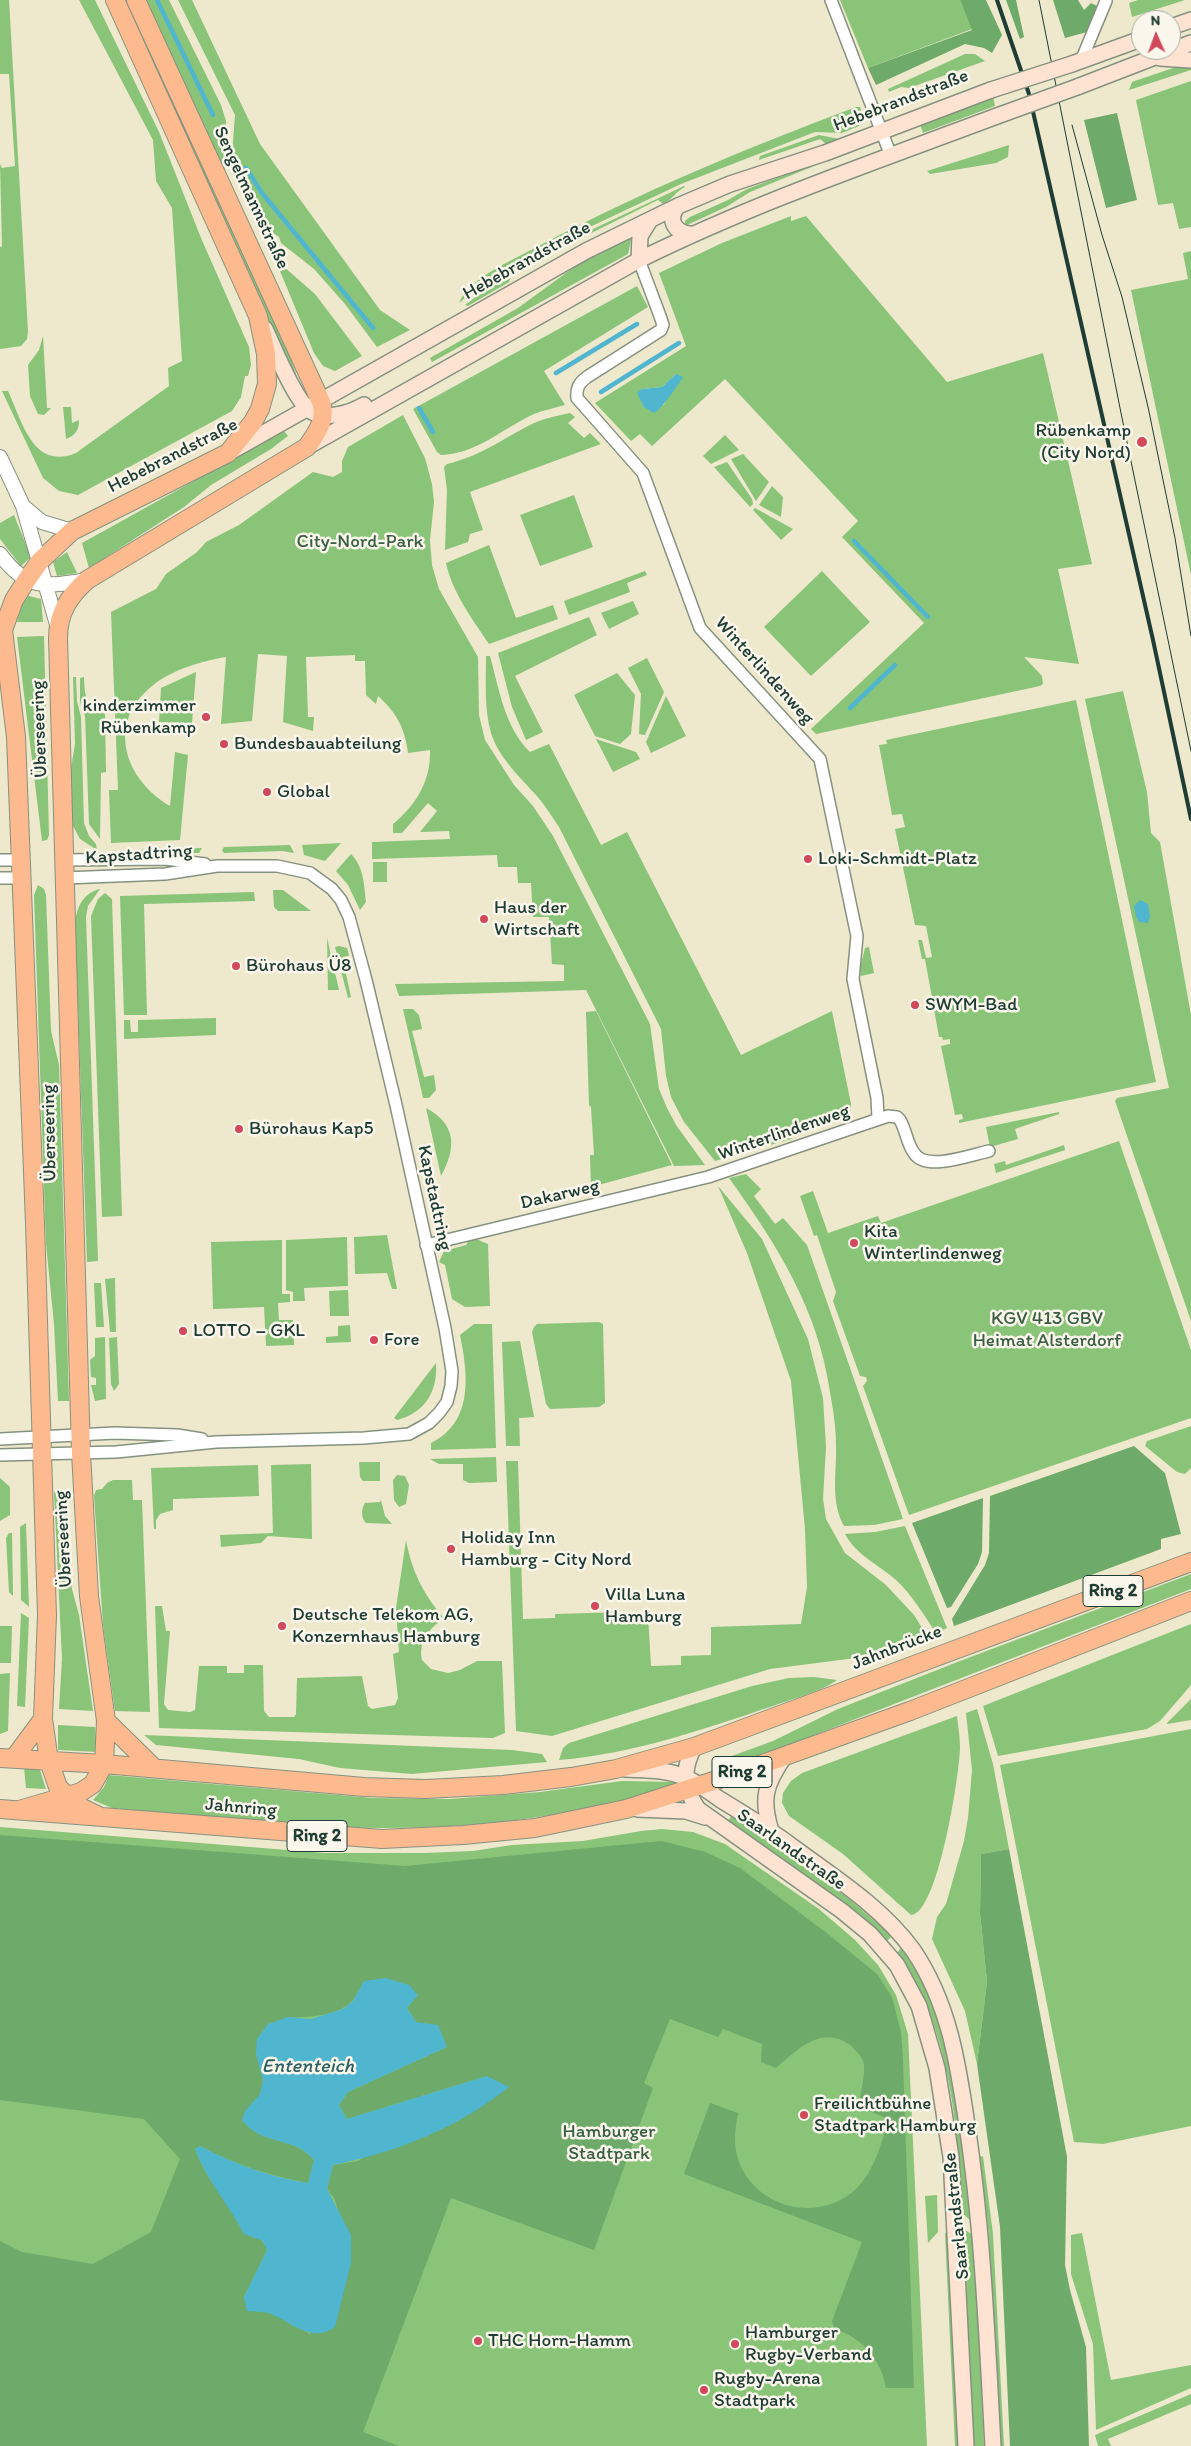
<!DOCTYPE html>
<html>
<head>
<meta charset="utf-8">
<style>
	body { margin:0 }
	#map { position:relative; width:1191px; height:2446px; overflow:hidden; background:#eee8cc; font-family:Itim,sans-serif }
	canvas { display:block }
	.north { position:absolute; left:1131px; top:10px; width:50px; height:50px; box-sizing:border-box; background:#fbf7ec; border:1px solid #a3ada2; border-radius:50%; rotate:358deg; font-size:14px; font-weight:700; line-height:20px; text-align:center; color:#1f3d34 }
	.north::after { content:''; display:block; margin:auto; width:18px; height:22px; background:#d1495b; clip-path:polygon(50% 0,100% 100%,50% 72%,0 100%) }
</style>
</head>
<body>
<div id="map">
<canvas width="1191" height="2446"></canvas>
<div class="north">N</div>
</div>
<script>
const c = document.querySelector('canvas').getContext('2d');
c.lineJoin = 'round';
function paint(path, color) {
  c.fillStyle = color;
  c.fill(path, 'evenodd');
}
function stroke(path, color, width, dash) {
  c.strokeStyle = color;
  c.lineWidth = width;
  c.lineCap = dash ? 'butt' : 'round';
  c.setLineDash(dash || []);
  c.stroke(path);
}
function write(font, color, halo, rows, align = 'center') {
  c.font = font + ' Itim,sans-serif';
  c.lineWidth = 5;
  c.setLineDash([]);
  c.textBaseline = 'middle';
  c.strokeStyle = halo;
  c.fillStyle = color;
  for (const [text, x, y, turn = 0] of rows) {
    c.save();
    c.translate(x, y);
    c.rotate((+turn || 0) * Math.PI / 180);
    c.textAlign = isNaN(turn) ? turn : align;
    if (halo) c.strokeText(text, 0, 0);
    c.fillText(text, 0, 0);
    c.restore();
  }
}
paint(new Path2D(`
	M0,0H9L28,331L27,339L21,346L0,349V247L2,246L0,164L2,168L15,166L9,74H0Z
	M79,0H95L159,132L201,238L249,347L251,365L248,376H245L241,397L232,411L78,495L59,491L43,478L2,391H8C22,421 33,471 76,453L169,386L168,368L182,361L172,208L156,181L153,140Z
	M122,0H128L290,356L298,380L295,379L177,115Z
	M145,0H169L221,105L226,121L224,148L225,171Z
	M178,0H192L260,144L380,310L410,330L377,347L345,304L314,269L281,243L279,237L266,228L259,218L235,169L232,155L235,115Z
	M840,0H960L972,29L868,68Z
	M1138,0H1185L1132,17L1129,3Z
	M965,54H975L985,61L909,88L901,87L889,92L888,89Z
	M1191,65V70L1129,90L1132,82L1179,66Z
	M1191,81V227L1179,229L1173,203L1158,205L1136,100Z
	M993,97L995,106L923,133L920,124Z
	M856,107H860L863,116L859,126L842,133L815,132L681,184L539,251L477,288L459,303C469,278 513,260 537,247C640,192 747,148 856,107Z
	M819,135L840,139L826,144L820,139L759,160L760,156Z
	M1009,145L1008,157L996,163L930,174L927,171Z
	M856,149L750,192L726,207L685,226V221L690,217L728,200L747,189Z
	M684,186L685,187C675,192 672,200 663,204L658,200L543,257L511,276L509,282L468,306L465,305L495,282L555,247Z
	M791,216V221L806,216L947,382L1043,353L1092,564L1058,569L1079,664L1024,657L1042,676L1043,684L1040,686L816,734L811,729L924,623L842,537L858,521L725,379L652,446L640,434L631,441L595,403L686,346L659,273L722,243ZM676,374L678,384L668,395L664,405L642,389L662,387Z
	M632,236L628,254L432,362L430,358L518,308L581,262Z
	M1191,251V575L1131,290L1188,279L1183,253Z
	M275,259L315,294L362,356L335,371L323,366L314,353Z
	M637,286L648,307L544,371L565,405C555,408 544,410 534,414C503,428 477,454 441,455L437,452L413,409Z
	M43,336L47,408H51L44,415L38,414L30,396L28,365L39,350Z
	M71,407L72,423L79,420C79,430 76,435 66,439L63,407Z
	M570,413L575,417L568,423L584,438L590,433L601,444L470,492L483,530L470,534L468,542L445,550L447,490L444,467L447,464C481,456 502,439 532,424C544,418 557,416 570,413Z
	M403,415L425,458L432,484L434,502L430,540L432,565L439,589L478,657L479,715L485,740L514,785L533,806L553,836L650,1024L659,1089L667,1108L676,1125L705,1165L674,1166L586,990L399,996L395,984L564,981V965L552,964L549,917H533L531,883H518L517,867H498L497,855L372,859V842L450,839L449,831L420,832L437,811L428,803L402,833H393V824C416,805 431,781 430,750L408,753C405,728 396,712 378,696L376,704L366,695L365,661H355V655L306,657L308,717H314L313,731L283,722L287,656L258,654L252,721L221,724L226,657C202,661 171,670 152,686C106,723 124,779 170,806L175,752L188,755L180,840L111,843L109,790H118L111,612L156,589L166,574L197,552L206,542L239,525L313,472L333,477L342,472V461L348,447Z
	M284,431L288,436L271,449L211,485L184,507L89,568L82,543Z
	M725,435L739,450L711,464L703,456Z
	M743,454L769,482L756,501L731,459Z
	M727,462L752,499L753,504L750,507L714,467Z
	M772,486L783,497L781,517L759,505Z
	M574,495L593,547L540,566L520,515Z
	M755,508L793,529L781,540L753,510Z
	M14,515L31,557L21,566L0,539V523Z
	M489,545L516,618L553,605L558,619L489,644C473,620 452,592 446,563Z
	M67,552L77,573L57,576L53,562Z
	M645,571L647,575L627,583L630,592L569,615L564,601Z
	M822,571L870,622L811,676L764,627Z
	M25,595L41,599L43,622H17Z
	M633,601L639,614L609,629L601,613Z
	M589,617L597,635L515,676L543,732L526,740L512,707L498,653Z
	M44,636L49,835L47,840L42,841L17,637Z
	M486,656H490C499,689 505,728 530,752L549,744L601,845L627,832L741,1055L832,1011L851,1104L850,1113L797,1133L791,1139L715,1161L684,1122L671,1097L666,1076L661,1029L559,827C552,817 545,805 536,795C519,776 499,758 491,733C484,708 486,681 486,656Z
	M647,658L664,692L645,735L639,734L641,694L628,668Z
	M196,672L192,723L159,722L161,688Z
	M617,673L635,695L631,734L620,744L595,736L574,695Z
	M73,677H76L77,701L81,717L84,823L89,836L96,844L97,850L80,839L72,824L70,774L75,744Z
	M84,677C85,698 85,705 105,714L106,772L101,773L100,839L89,824L85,716L80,701V678Z
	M1123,691L1147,792L1151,833L1160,842L1191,1015V1321L1115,1101L1117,1098L1169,1088L1085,699Z
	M666,696L686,736L651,753L646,742Z
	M1076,700L1156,1082L959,1123V1120L963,1119L962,1114L955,1115L941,1046L950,1044V1039L943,1040L942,1037H939L925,959H922L918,940H922L926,958L932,957L926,926L915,925L895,829L905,827L902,814L892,815L879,745L887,744L886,740Z
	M596,739L636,752L640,759L613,772Z
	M341,843L325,861L304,855L302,845Z
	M290,845L294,853L282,851L224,853L222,850L224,847Z
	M202,848L199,853H135V850Z
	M351,854C364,867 364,885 366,902L360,910L348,885L336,871Z
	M373,862H387V882H373Z
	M38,885L44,889L46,895L51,1031L59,1065L69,1401H58L54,1324L46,1244L34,895Z
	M100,889L88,906L86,917L98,1261L87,1262L75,923C77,907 83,893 100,889Z
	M273,890H283L311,911H278L274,907Z
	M254,892L255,901L144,904L147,1015H124L120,896Z
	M105,893L112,899L122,1216L102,1217L91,916L98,899Z
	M327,938L339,990H328Z
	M339,946L347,948L349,955L343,960L351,997L348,998L335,947Z
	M869,947L874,973L861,976L860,969L865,948Z
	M403,1009H413L419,1015L422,1029L412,1031L424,1077L434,1075L436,1090L429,1098H423Z
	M596,1011L672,1165L591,1187L590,1155H594L591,1107L589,1105L586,1012Z
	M216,1018V1035L124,1039V1020H130L131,1032H138V1020Z
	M426,1108C456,1124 457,1147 441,1176Z
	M1059,1112V1114L1015,1129L1018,1139L990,1147L986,1127Z
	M1119,1141L1191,1350V1418L909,1515L863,1386L867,1381L866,1377L860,1376L833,1301L836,1292L817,1235L814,1236L800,1196L813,1191L828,1233L878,1216L881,1223Z
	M1064,1145L1065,1150L996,1173L994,1164L1005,1161L1006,1165Z
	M746,1174L761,1189L754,1196L775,1224L783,1218L807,1245L903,1519L874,1525L844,1526C830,1501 837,1472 836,1445C836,1427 833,1409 830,1392C818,1309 777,1245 729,1178Z
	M718,1186L762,1239L808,1339L823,1398L826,1447L823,1499L826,1519L845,1553L886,1585L914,1615L927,1636L879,1655L770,1669L552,1736L516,1731L506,1461H518L523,1619L555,1618V1614L626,1612V1615H648L651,1666L681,1665V1656L711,1655V1627L801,1624L807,1587L805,1529L791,1381L747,1253Z
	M387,1235L397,1289H392L387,1273L355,1274L354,1237Z
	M347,1237L348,1286L304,1288L305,1301H293V1292L286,1290V1240Z
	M471,1237L488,1244L490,1306L465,1307L452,1299L445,1265L439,1262L444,1251L466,1245Z
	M282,1240V1294H290V1302L278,1303L279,1320H293L294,1345L266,1346L264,1307L213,1309L211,1242Z
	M115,1278L116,1332H110L105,1279Z
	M94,1283H101L104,1327H96Z
	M348,1290L349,1316H330L329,1291Z
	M599,1322L603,1324L605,1403L599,1407L550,1409L546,1404L532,1332L534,1327L537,1324Z
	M474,1324H492L496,1448L431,1450V1443C474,1422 468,1374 460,1335Z
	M350,1325L351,1342L326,1343V1337L338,1336V1326Z
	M105,1337L106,1399L95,1401L91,1385H96V1378L91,1377L90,1360L95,1356V1338Z
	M117,1337L119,1384L114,1391L111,1384L109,1338Z
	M520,1341L534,1417L519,1418L520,1446H506L502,1342Z
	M436,1363C438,1391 425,1413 397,1420L394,1418Z
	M1191,1426V1468L1185,1474L1177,1472L1145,1446L1147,1441Z
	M496,1457L497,1482L469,1483L463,1480V1464H439L430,1459Z
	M359,1462H380V1481H363L360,1477Z
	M311,1464L312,1539L268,1536L261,1543L221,1547L220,1535L273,1533L271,1465Z
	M258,1465L259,1496L173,1499V1510L160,1514L156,1520V1529H154L151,1468Z
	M397,1475L405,1476L409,1485L406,1504L399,1507L394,1500L393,1480Z
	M0,1478L10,1487V1515L0,1521Z
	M113,1480H132L133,1500H142L150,1712L115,1711L103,1625L94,1496L96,1490L102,1489L107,1483Z
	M66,1491L72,1589L79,1615L93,1711L59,1709L62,1659L54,1492Z
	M381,1500L385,1516L392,1524L366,1523C361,1518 361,1509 365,1503L380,1502Z
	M26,1523L29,1607L21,1600L20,1527Z
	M905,1526L947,1628L936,1633C924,1615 912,1595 896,1580C878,1564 857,1556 845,1534L875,1532Z
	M9,1533H12L13,1596L9,1592L6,1538Z
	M406,1540C411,1570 424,1596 444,1618C430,1628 418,1641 422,1660L431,1669L448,1673L460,1670L477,1661H502L505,1733L493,1738L159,1728L155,1606H162L166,1631H170L164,1704L168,1710L190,1712L195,1710L199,1666H227V1673H244V1665H263L264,1711L269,1717H294L296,1714L297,1678L362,1676L368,1706L372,1709L395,1705L398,1698L393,1654L399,1652L396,1608Z
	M1191,1574V1589L729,1768L718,1761L773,1741L838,1709L960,1661Z
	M21,1613L29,1618L25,1707L17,1706Z
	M1191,1624V1685L1160,1721L1147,1729L998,1756L983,1706Z
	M0,1626H12L11,1663H0Z
	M10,1673L8,1731L0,1734V1674Z
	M814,1677L837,1680C823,1691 789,1700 770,1707C701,1730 632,1754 559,1760L563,1748L569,1743L752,1686L789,1678Z
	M1191,1699V1720L1167,1724V1723Z
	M977,1709L993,1764L1009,1849L981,1854L980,1913L987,1982L977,2064L965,2011L932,1939L937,1917L946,1904L964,1841L968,1818L972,1770L966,1713Z
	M957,1716C958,1726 960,1737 960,1747C960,1772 938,1914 911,1915L843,1854L789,1816L782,1803L783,1793L791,1781L802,1773Z
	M58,1725L95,1727L97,1752L58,1750Z
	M1191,1729V2126L1103,2144L1074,2142L1000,1765Z
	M144,1735L512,1750L542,1754L547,1762L412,1774L340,1768L299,1759L156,1745Z
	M24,1768L40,1770L46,1789L26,1788Z
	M109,1775L372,1798L450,1799L540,1792L622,1781L677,1782V1786C569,1819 451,1832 339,1827C264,1825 188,1814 112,1808L93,1800L104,1787Z
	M732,1816L848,1898L892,1936L887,1941L873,1927L727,1821Z
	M0,1827L325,1853H425L473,1851L512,1845L583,1841L641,1831L662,1829L693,1832L725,1844L819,1909L855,1940L878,1965L896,1995L908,2034L927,2446H0Z
	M901,1948C910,1961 919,1973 926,1987C956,2047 961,2135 971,2202L973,2218L970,2220L962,2213C958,2127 950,2024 897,1953Z
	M983,2156L993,2234L1004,2446H1000L989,2235L980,2157Z
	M937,2195L938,2232L928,2243L925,2196Z
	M964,2229L971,2234L975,2244L984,2446H973Z
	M948,2232L959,2446H955L945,2233Z
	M1082,2233L1111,2380L1191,2365V2388L1096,2430L1093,2344L1071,2274V2235Z
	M1191,2394V2404L1108,2439L1111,2446H1098L1095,2435Z`), '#89c479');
paint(new Path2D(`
	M960,0H986L1002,35L992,53L984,48L965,44L876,85L868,68L972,30Z
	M1006,0H1016L1024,37L1020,39Z
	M1053,0H1078L1084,10L1091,3L1097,6L1087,32L1065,38Z
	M1117,113L1137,200L1106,208L1084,120Z
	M1134,1446L1165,1473L1181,1534L1161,1539V1549L954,1626L952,1619L985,1565L989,1553L990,1496Z
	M983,1498L982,1552L978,1564L951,1607L947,1608L912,1523Z
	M0,1835L405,1866L661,1841L705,1852L740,1868L828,1934L877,1974L892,1997L901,2032L903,2060L914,2388H886C881,2359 862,2338 835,2329L832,2321L862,2242L684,2174L710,2103L738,2113C735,2129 733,2143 738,2159C754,2208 819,2225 857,2188C875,2170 881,2143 889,2119L858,2107C860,2095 865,2078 864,2065C863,2057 855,2049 849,2044C820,2025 797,2050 776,2068L761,2062L762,2044L723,2029L718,2037L670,2019L644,2083L653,2088L594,2250L451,2198L363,2432L399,2446H0V2241L22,2252L93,2264L151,2232L180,2159L144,2119L0,2100ZM364,1981L418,1995L407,2008L416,2022L447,2047L348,2092L339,2105L347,2119L487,2076L358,2161L333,2165L327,2189L334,2198L339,2213L310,2334L244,2297L267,2250C260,2232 243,2224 231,2209C217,2192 203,2170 195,2149L200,2146C234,2164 270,2176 308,2183L314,2160C294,2136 261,2145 243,2120C246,2110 252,2105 258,2097C268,2084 260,2067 256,2054L288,2017C307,2018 338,2016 352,2001C357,1996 361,1987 364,1981Z
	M1009,1849L1067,2157L1065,2265L1070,2290L1086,2347L1089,2446H1010L1000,2227L977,2064L987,1982L980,1913L981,1854Z`), '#6eaa69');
paint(new Path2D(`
	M676,374L683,377C678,385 662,409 654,413L644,407L637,393L642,389L662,387Z
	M1140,900L1148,904L1150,916L1148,923L1139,922L1136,916L1134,906Z
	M386,1978L409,1985L418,1995L407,2008L416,2022L438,2025L447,2047L348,2092L339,2105L347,2119L487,2076L509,2087C458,2128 397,2152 333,2165L327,2189L351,2235V2263L335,2327C312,2344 293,2323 271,2314C264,2311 254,2312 247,2311L244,2297L267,2250L263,2241L244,2234C229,2205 206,2179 195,2149L200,2146C234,2164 270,2177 308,2183L314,2160C295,2136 261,2146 242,2120L245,2111L260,2094L263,2080L256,2054L257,2039L268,2024L288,2017L311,2019L343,2009L353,2001L364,1981Z`), '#50b6cf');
stroke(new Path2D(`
	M157,0L213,115
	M246,168L262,193L373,328
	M556,373L637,324
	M601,392L679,343
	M419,408L433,432
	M854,541L928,617
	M850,708L895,665`), '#50b6cf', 4.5);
const minor = new Path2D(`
	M831,0L891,156
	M1081,61L1106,1
	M639,260L660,316L663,325L661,330L587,377C579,383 576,388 577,398L643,473L700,628L820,759L857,936L853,979L877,1098L878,1118
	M0,860H21
	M64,860L165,859L205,864
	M0,878H21
	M426,1245L708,1177L888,1116L897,1117L900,1120C906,1130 907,1144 914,1153C926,1172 970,1155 989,1151
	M0,1439L115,1433L177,1435L202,1439
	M0,1455L116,1452L216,1442L364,1438L409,1434L429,1423L439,1413L447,1402L451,1386L452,1371L445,1328L396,1105L366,980L349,917L341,900L332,889L310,873L277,866H217L165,874L65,878`);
const tertiary = new Path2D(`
	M0,457L23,506L58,628
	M23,506L42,522L72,531
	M0,554C26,590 46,587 87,580`);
const secondary = new Path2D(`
	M1171,27L1191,20
	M1160,58L1191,60
	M1072,64L1141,39
	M1077,87L1191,43
	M678,206C667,218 674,233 690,234
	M639,260L640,236L650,220
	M265,329C274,348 293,396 308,409C323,422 350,413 364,405
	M307,447L639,260C754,203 877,161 997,116
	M232,451L586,251L678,206L730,184L825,153L991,90
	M694,1747C682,1770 683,1788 698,1809L842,1911L870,1934L897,1965L919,2006L937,2068L951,2157L966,2446
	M625,1769C644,1770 666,1769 684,1777C697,1782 709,1792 721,1800C744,1814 767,1828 789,1844C832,1876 881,1906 913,1950C949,2003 958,2063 967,2125C983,2231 987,2339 993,2446
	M637,1809L686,1811L705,1817
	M771,1831C761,1799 765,1785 784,1757`);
const primary = new Path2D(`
	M106,1721L154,1768
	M0,1758L104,1764L364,1787L426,1789L503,1785L571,1777L616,1769L694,1747L1191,1562
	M14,1758L43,1719
	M0,1809L382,1839L463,1835L535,1828L626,1809L732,1775L910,1711L1191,1601
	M19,1810L81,1792L93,1784L104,1764L106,1721L89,1596L81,1453L58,638C58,613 69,596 87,580L307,447C317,432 327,420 321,402L136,0
	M99,1816L76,1805L58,1787L49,1761L43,1719L47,1615L35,1223L16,737L3,630L14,600L26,581L40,561L72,531L228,453L253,422L260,409L267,384L266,354L258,316L115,0`);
stroke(minor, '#869280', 14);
stroke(tertiary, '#869280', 16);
stroke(secondary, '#869280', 18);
stroke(primary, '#869280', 20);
stroke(minor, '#fff', 11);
stroke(tertiary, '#fff', 14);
stroke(secondary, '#fee3d2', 15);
stroke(primary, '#fcba8e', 18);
stroke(new Path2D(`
	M1039,0L1121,413L1191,751
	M1072,125L1102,235L1122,297L1148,407L1175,538L1191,636`), '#1f3d34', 1);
stroke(new Path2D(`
	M997,0L1029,94L1153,640L1191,819`), '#1f3d34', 4);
const secondaryBridge = new Path2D(`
	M991,90L1072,64
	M997,116L1077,87`);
stroke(secondaryBridge, '#869280', 18, []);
stroke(secondaryBridge, '#fee3d2', 15);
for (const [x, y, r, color] of [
	[1142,442,6,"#d1495b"],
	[206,717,5,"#d1495b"],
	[224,744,5,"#d1495b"],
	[267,792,5,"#d1495b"],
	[808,859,5,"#d1495b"],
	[484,919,5,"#d1495b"],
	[236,966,5,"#d1495b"],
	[915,1005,5,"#d1495b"],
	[239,1129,5,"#d1495b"],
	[854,1243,5,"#d1495b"],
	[183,1331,5,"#d1495b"],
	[374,1340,5,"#d1495b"],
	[451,1549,5,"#d1495b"],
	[595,1606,5,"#d1495b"],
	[282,1626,5,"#d1495b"],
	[804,2115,5,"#d1495b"],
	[478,2341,5,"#d1495b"],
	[735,2344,5,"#d1495b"],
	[704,2390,5,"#d1495b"]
]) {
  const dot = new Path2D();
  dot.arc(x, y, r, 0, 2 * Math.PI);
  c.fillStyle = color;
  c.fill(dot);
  stroke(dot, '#fbf7ec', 2);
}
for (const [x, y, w] of [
	[1113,1591,60],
	[742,1772,60],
	[317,1836,60]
]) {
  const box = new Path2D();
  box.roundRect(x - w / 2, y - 15.5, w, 31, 4);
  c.fillStyle = '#fbf7ec';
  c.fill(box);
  stroke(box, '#1f3d34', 1);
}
write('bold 18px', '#1f3d34', null, [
	["Ring 2",1113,1591],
	["Ring 2",742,1772],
	["Ring 2",317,1836]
]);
write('19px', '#1f3d34', '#fbf7ec', [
	["Hebebrandstraße",901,101,-21],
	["Sengelmannstraße",251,198,65],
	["Hebebrandstraße",527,261,-29],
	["Hebebrandstraße",173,456,-27],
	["Winterlindenweg",764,671,48],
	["Überseering",40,729,-92],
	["Kapstadtring",139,855,-4],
	["Überseering",50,1133,-91],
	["Winterlindenweg",784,1133,-19],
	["Dakarweg",560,1195,-13],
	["Kapstadtring",434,1198,78],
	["Überseering",64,1539,-93],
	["Jahnbrücke",897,1648,-21],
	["Jahnring",241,1808,5],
	["Saarlandstraße",791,1850,35],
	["Saarlandstraße",957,2216,-96]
]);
write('19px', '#1f3d34', '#fbf7ec', [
	["Rübenkamp",1131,431,"right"],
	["(City Nord)",1131,453,"right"],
	["kinderzimmer",196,706,"right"],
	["Rübenkamp",196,728,"right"],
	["Bundesbauabteilung",234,744],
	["Global",277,792],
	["Loki-Schmidt-Platz",818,859],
	["Haus der",494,908],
	["Wirtschaft",494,930],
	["Bürohaus Ü8",246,966],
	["SWYM-Bad",925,1005],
	["Bürohaus Kap5",249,1129],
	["Kita",864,1232],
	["Winterlindenweg",864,1254],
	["LOTTO – GKL",193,1331],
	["Fore",384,1340],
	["Holiday Inn",461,1538],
	["Hamburg - City Nord",461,1560],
	["Villa Luna",605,1595],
	["Hamburg",605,1617],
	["Deutsche Telekom AG,",292,1615],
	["Konzernhaus Hamburg",292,1637],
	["Freilichtbühne",814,2104],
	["Stadtpark Hamburg",814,2126],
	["Hamburger",745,2333],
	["Rugby-Verband",745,2355],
	["THC Horn-Hamm",488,2341],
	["Rugby-Arena",714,2379],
	["Stadtpark",714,2401]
], 'left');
write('19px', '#3a5f45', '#fbf7ec', [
	["City-Nord-Park",360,542],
	["KGV 413 GBV",1047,1319],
	["Heimat Alsterdorf",1047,1341],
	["Hamburger",609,2132],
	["Stadtpark",609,2154]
]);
write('italic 20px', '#2e6162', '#fbf7ec', [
	["Ententeich",308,2067]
]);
</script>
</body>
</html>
